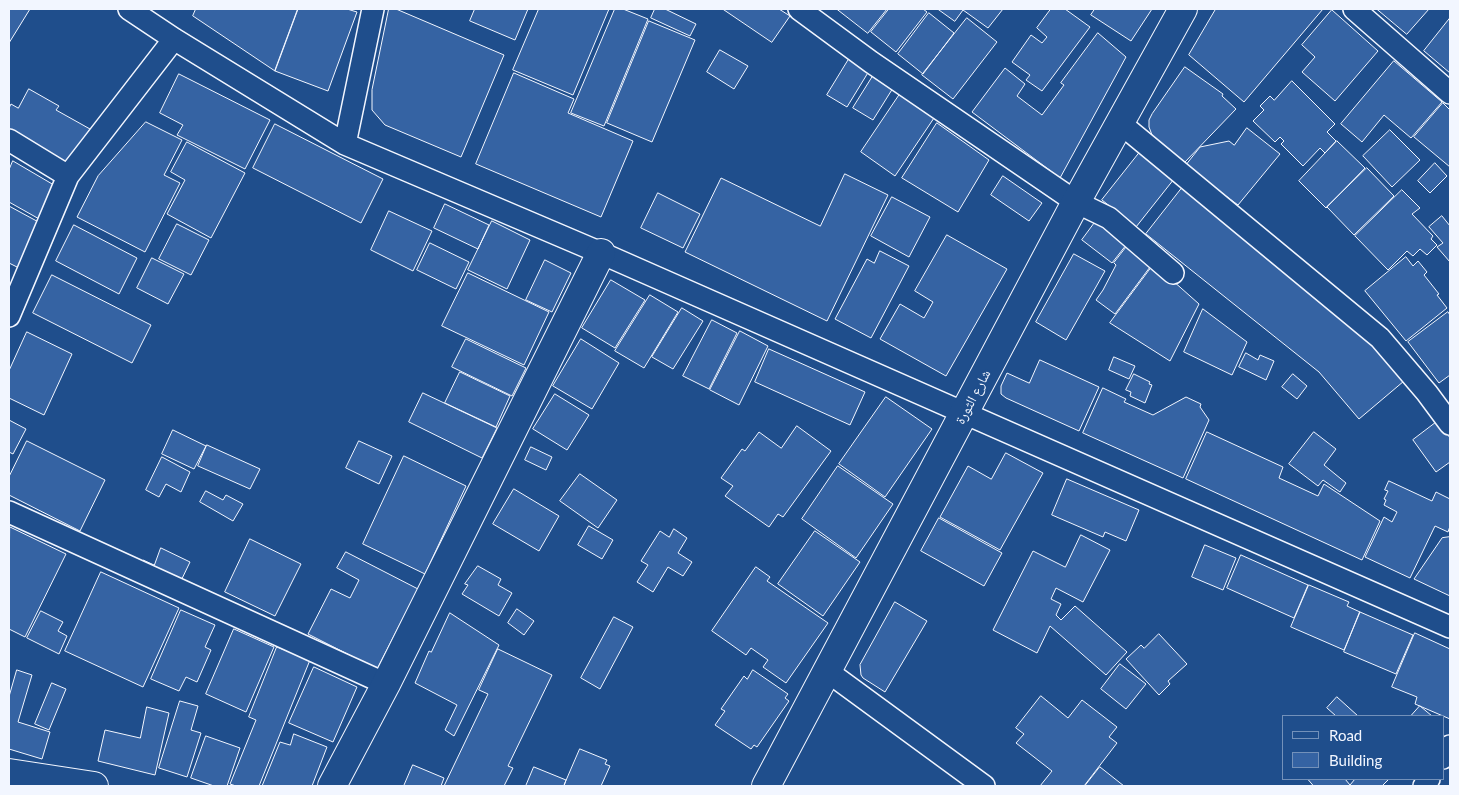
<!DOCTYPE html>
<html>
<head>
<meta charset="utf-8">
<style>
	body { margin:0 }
	#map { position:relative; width:1459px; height:795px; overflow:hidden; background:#1f4e8c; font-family:Lato,sans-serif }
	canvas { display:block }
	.frame { position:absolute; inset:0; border:10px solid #f2f6ff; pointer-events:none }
	.legend { position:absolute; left:1282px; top:715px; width:162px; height:65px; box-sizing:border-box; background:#1f4e8c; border:1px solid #7391ba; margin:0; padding:6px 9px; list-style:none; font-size:15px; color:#f2f6ff }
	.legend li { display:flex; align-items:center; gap:10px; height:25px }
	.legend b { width:25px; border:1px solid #7391ba }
</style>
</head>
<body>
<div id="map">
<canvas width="1459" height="795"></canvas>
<div class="frame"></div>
<ul class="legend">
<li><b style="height:6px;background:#1f4e8c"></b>Road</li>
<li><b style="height:14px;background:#3563a3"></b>Building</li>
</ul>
</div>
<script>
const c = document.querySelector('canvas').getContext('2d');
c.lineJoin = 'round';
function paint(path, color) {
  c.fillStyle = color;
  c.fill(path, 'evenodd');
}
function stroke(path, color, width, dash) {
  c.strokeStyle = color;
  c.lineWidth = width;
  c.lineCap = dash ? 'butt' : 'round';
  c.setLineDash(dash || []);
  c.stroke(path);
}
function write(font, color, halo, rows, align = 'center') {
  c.font = font + ' Lato,"Noto Naskh Arabic",sans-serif';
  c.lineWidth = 4;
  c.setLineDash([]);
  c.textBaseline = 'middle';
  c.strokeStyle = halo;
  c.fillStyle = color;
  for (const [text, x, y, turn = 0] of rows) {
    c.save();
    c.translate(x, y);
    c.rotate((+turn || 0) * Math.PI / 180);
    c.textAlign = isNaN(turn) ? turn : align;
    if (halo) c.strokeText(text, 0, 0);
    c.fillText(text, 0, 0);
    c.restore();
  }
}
const building = new Path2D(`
	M9,9H30L9,43Z
	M196,9H298L275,71L193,16Z
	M298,9H347L357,12L328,91L275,71Z
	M389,9H396L504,55L461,157L385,125L372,110V90Z
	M475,9H528L515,40L470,21Z
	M539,9H609L573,95L513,70Z
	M615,9H623L648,19L604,126L571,113Z
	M655,9H665L696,24L690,36L651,18Z
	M723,9H779L790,16L772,42Z
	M837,9H887L868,33Z
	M889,9H923L927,12L896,52L871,32Z
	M938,9H1003L988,28L963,10L955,21Z
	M1051,9H1065L1090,27L1042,91L1026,80L1030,75L1012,62L1031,35L1042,43L1047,37L1037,28Z
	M1095,9H1152L1131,41L1091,15Z
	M1216,9H1323L1244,102L1189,55Z
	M1377,9H1429L1407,34Z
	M1332,10L1378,51L1335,101L1302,72L1315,57L1302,45Z
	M929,13L954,33L923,74L898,54Z
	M967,18L997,42L953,99L922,75Z
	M1450,18V73L1424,51Z
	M649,21L695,40L652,142L607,123Z
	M1098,33L1126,57L1060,178L972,112L1005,68L1025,84L1017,96L1042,115L1064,85L1061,83Z
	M720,50L748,66L734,89L707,72Z
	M849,59L869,71L847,107L827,95Z
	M1394,61L1442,102L1411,138L1384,115L1362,142L1341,124Z
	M1185,67L1223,94L1222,96L1236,109L1185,162L1159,143L1152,135L1149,127V120L1152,114Z
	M514,73L574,99L568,113L633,141L601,217L476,164Z
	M179,74L270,120L245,169L177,135L183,125L160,113Z
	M873,76L893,88L873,120L853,108Z
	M1292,81L1335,124L1327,132L1336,141L1325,153L1320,148L1303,166L1281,144L1284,141L1280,137L1275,142L1253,121L1264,110L1260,106L1270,96L1274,100Z
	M29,89L59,106L56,110L90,129L67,169L9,135V108L11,104L18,108Z
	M900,94L934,118L895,176L861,152Z
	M1443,103L1450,110V167L1414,137Z
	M146,122L182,140L164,175L180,183L145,252L77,217L98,176Z
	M937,123L989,160L958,212L902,178Z
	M275,124L383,179L361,223L253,168Z
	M1247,128L1280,154L1238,205L1185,166L1200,147L1229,141L1234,145Z
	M1390,130L1420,160L1392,187L1363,156Z
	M1337,141L1365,168L1326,208L1299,181Z
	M187,142L245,173L211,238L167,214L185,180L171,172Z
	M1140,152L1174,179L1136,227L1102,200Z
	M13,161L59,188L41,220L9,202V170Z
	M1435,163L1447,176L1430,193L1418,181Z
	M1367,168L1394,196L1354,235L1327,207Z
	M845,174L888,195L827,321L685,252L721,178L820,226Z
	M1003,176L1042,203L1029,221L991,195Z
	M1182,188L1365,334L1404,381L1359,419L1319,372L1146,234Z
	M1402,190L1420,208L1412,214L1433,236L1431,239L1437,245L1427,255L1420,249L1413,256L1407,251L1388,270L1355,236Z
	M658,193L700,214L683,248L641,228Z
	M892,197L930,217L909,257L871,236Z
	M445,204L489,225L478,249L434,228Z
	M9,206L44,225L21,269L9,263Z
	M389,211L432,231L413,271L371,250Z
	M1442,216L1450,226V262L1437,247L1443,243L1429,227Z
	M1099,217L1130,240L1112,263L1082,240Z
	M492,221L530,240L507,289L468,270Z
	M177,224L209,240L191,275L159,259Z
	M74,225L137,258L119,294L56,261Z
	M947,235L1007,269L946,376L880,339L900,304L924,318L933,302L915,291Z
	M430,243L469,262L456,289L417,270Z
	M1128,245L1153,263L1115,314L1096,300L1103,290L1116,265L1114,263Z
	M880,251L909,266L871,338L835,319L867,259L874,263Z
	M1074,254L1105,271L1066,340L1036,322Z
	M1406,257L1413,266L1418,261L1427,272L1424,275L1439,294L1437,295L1447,308L1406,341L1365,291Z
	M152,258L184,274L168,304L137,288Z
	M545,260L571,273L552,312L526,300Z
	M1154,264L1199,304L1170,361L1110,323Z
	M468,273L549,312L524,365L442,326Z
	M52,275L151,325L132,363L33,313Z
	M611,280L645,300L615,348L582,328Z
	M650,295L678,312L644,368L615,351Z
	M682,308L703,321L673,369L652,357Z
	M1203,309L1247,342L1232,375L1184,352Z
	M1448,312L1450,315V375L1439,383L1408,342Z
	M712,320L737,333L709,389L683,376Z
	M740,331L768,346L739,405L710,390Z
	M27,332L72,354L44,415L9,398V371Z
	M466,339L526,368L512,396L452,367Z
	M581,339L619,363L592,409L553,386Z
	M769,349L865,392L850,425L755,382Z
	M1246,353L1258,360L1260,355L1274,361L1266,380L1239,367Z
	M1114,357L1135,366L1129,379L1109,370Z
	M1040,360L1099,387L1079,431L1006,398L1001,394V386L1007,373L1029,383Z
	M460,372L510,396L496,427L445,403Z
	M1134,374L1150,382L1149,384L1152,385L1145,403L1130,396L1131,392L1126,390Z
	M1293,374L1307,386L1297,399L1282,387Z
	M1103,388L1126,399L1124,402L1153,415L1186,397L1201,404L1200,407L1209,420L1183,478L1083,433Z
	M423,393L497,428L482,458L409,422Z
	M555,394L589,415L567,450L533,429Z
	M886,397L932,429L885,497L839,464Z
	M9,420L26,429L13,454L9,452Z
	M1438,421L1450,438V462L1436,472L1413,440Z
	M797,426L831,451L783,517L778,514L769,527L725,496L733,486L721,478L742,449L745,451L759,432L781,448Z
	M173,430L206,446L194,469L162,454Z
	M1207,432L1283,467L1279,478L1318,496L1324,484L1380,521L1362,560L1186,479Z
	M1314,432L1336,449L1324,465L1346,483L1340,492L1323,480L1318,486L1289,464Z
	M27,441L105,480L80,531L9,495V477Z
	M359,441L392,456L379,484L346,468Z
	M207,445L260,469L250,489L198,466Z
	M531,447L552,457L546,470L525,460Z
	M1006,453L1043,473L1000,550L940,517L968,466L991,479Z
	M404,456L466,486L425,574L363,544Z
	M162,457L190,472L181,492L166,484L159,497L146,490Z
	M838,466L893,504L856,558L802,519Z
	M580,474L617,500L598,528L560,501Z
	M1067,479L1139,510L1126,541L1105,532L1103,537L1052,515Z
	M1389,481L1432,501L1436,492L1450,499V526L1448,532L1435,526L1410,578L1365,557L1384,517L1392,522L1397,512L1384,505L1386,500L1384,499L1388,491L1385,490Z
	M514,489L559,516L539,551L493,524Z
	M206,491L223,500L226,495L243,504L233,521L200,502Z
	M939,518L1002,553L984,586L921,551Z
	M589,526L613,540L602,559L578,545Z
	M10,527L66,554L25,637L9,629Z
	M674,529L687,538L678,553L692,562L683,576L668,567L653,592L637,582L648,565L641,561L660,531L669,537Z
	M815,531L860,562L823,616L778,584Z
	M1081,535L1110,550L1083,602L1056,588L1051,599L1061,604L1056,615L1061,620L1075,606L1127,652L1106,675L1050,626L1037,653L993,630L1033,551L1065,567Z
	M1450,537V596L1414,579L1442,538Z
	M250,539L301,564L275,616L225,592Z
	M1205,545L1236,558L1223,590L1192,577Z
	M161,548L190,562L178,587L139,568L143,560L154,565Z
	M346,552L418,589L377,669L308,634L331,589L350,598L359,580L337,568Z
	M1241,555L1308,585L1294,618L1227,588Z
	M478,566L501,579L498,585L512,593L499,616L462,594L468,585L465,584Z
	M756,567L770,577L767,581L828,623L786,683L763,667L768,660L751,648L746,655L712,631Z
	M101,572L179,608L143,687L65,651Z
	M1309,585L1349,602L1347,606L1360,612L1344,650L1291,627Z
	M895,602L927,621L885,692L863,678L861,675L860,665Z
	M517,609L534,621L524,635L508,623Z
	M181,610L215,625L205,647L211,650L197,682L186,677L179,691L151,679Z
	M41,611L63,622L58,631L67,636L59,654L27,638Z
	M1360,612L1413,635L1396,674L1344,652Z
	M450,613L499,645L454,736L445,730L457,705L415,683L429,651L431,652Z
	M614,617L633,627L600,689L581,678Z
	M234,629L274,647L246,712L206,694Z
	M1415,633L1450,649V719L1415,704L1417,697L1392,687Z
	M1159,634L1187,664L1168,681L1170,684L1159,695L1126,659L1141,645L1144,648Z
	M277,647L310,660L259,786H236L230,784L256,720L249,717Z
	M498,649L552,675L508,766L513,768L504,786H444L488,694L479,690Z
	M1120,664L1146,684L1126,709L1101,689Z
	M314,667L357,687L333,742L289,723Z
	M17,670L32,675L18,722L50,732L42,759L9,749V697Z
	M753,670L788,694L785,698L789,701L757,747L754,745L751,749L715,725L725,711L721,709L744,676L747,679Z
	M52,683L66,689L49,730L35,724Z
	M1041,696L1068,718L1082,700L1117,727L1109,737L1117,743L1084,786H1040L1052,771L1016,743L1024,734L1016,728Z
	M1337,697L1358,716H1336L1327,708Z
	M180,701L198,706L191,730L201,733L187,777L159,768Z
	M1420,706L1432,716H1411Z
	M147,707L169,713L155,775L98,761L105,730L140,738Z
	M294,734L327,747L312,786H262L280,742L290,745Z
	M206,736L240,748L227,786H214L191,778Z
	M580,749L607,760L605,764L610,766L601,786H564Z
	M413,765L444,778L441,786H404Z
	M534,767L566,780L564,786H526Z
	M1100,767L1124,786H1085Z
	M1308,779H1345L1350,785L1355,779H1389L1382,786H1314Z`);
paint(building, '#3563a3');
stroke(building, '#f2f6ff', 1);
const minor = new Path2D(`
	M129,9L174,39L345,144L601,253L1450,627
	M799,9L871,62L1076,202L1109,218L1173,273
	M1354,9L1450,93
	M1120,123L1380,338L1427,393L1450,424
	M9,140L68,176
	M345,144L373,9
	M9,316L68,176L174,39
	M9,512L386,684
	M827,671L984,786
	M1443,758L1450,746
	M1424,786L1429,779`);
const tertiary = new Path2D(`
	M9,773L94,786
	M332,786L386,684L601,253`);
const secondary = new Path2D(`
	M766,786L1076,202L1183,9`);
stroke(minor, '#f2f6ff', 24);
stroke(tertiary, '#f2f6ff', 30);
stroke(secondary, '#f2f6ff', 30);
stroke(minor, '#1f4e8c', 21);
stroke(tertiary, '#1f4e8c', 28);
stroke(secondary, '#1f4e8c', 28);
write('14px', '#f2f6ff', '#1f4e8c', [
	["شارع الثورة",973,397,-62]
]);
</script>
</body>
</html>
